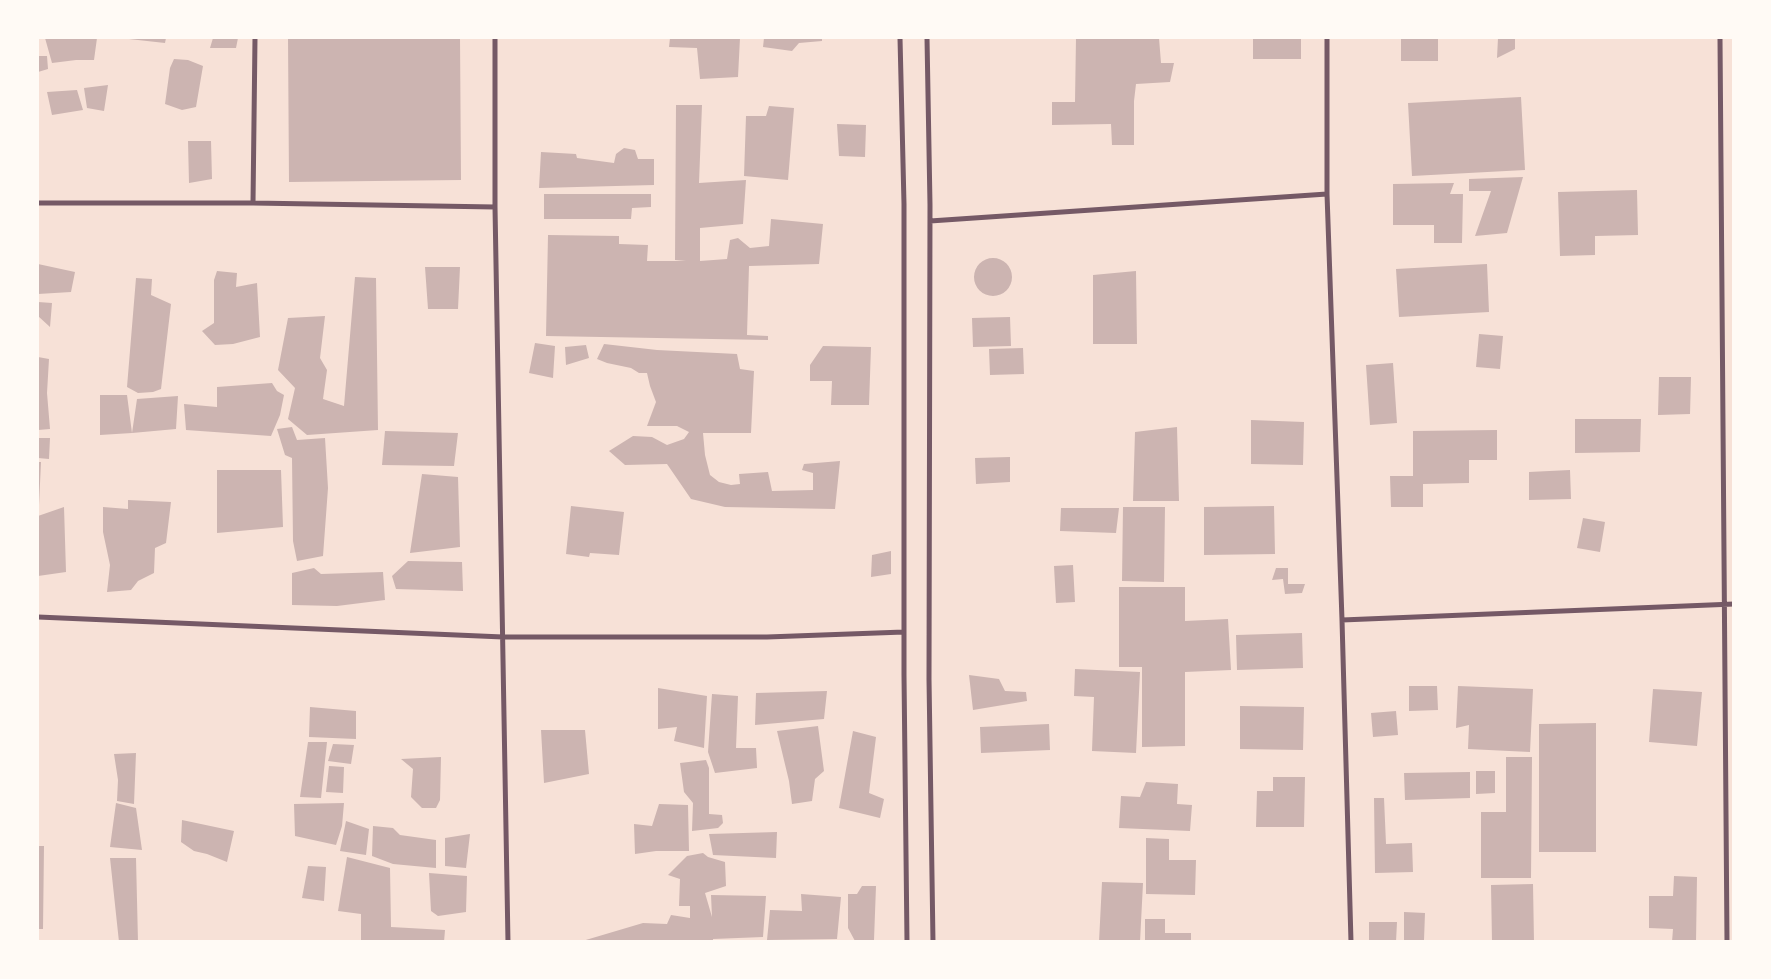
<!DOCTYPE html>
<html>
<head>
<meta charset="utf-8">
<style>
	body { margin:0 }
	#map { position:relative; width:1771px; height:979px; overflow:hidden; background:#f7e1d7; font-family:"Noto Sans",sans-serif }
	canvas { display:block }
	.frame { position:absolute; inset:0; border:39px solid #fffaf5; pointer-events:none }
</style>
</head>
<body>
<div id="map">
<canvas width="1771" height="979"></canvas>
<div class="frame"></div>
</div>
<script>
const c = document.querySelector('canvas').getContext('2d');
c.lineJoin = 'round';
function paint(path, color) {
  c.fillStyle = color;
  c.fill(path, 'evenodd');
}
function stroke(path, color, width, dash) {
  c.strokeStyle = color;
  c.lineWidth = width;
  c.lineCap = dash ? 'butt' : 'round';
  c.setLineDash(dash || []);
  c.stroke(path);
}
paint(new Path2D(`
	M45,38H97L94,60H76L52,63Z
	M130,38H166L165,43L129,39Z
	M213,38H238L236,48H210Z
	M288,38H460L461,180L289,182Z
	M670,38H740L738,77L700,79L697,48L669,47Z
	M764,38H822V41L799,43L792,51L763,47Z
	M1076,38H1159L1161,63H1174L1170,82L1136,84L1134,101V145H1112L1111,124L1052,125V102H1075Z
	M1253,38H1301V59H1253Z
	M1401,38H1438V61H1401Z
	M1498,38H1515V49L1497,58Z
	M38,56H47L48,69L38,72Z
	M174,59L188,60L203,66L196,107L182,110L165,104L170,68Z
	M108,85L104,111L87,108L84,88Z
	M77,90L83,110L52,115L47,92Z
	M1521,97L1525,170L1412,176L1408,103Z
	M676,105H702L699,183L746,180L743,224L700,228V261L727,259L730,240L738,238L750,248L769,246L771,219L823,224L819,264L749,266L747,335L768,336V340L546,336L548,235L619,236V244L648,245L647,261H686L675,260Z
	M769,106L794,108L788,180L744,176L746,116H766Z
	M837,124L866,125L865,157L839,156Z
	M188,141H211L212,179L189,183Z
	M624,148L635,150L638,159H654V185L539,188L541,152L576,154L577,158L614,163L616,154Z
	M1523,177L1507,233L1475,236L1491,191H1469V179Z
	M1454,183L1450,194H1463L1462,243H1434V225H1393V184Z
	M1637,190L1638,235L1595,236V255L1560,256L1558,192Z
	M544,194H651V207L632,208L631,219H544Z
	M974 277a19 19 0 1 1 38 0a19 19 0 1 1-38 0Z
	M38,264L75,272L71,292L38,294Z
	M1487,264L1489,312L1399,317L1396,269Z
	M425,267H460L458,309H428Z
	M217,271L237,273L236,287L257,283L260,337L233,344L215,345L202,331L214,323V280Z
	M1136,271L1137,344H1093V275Z
	M355,277L376,278L378,430L307,435L288,419L295,388L278,370L288,318L325,316L320,358L327,370L323,399L344,406Z
	M136,278L152,279L151,295L171,304L161,389L153,392L138,393L127,387Z
	M38,302L52,303L50,327L38,316Z
	M1010,317L1011,346L973,347L972,318Z
	M1479,334L1503,336L1500,369L1476,367Z
	M535,343L555,346L553,378L529,373Z
	M604,344L657,350L737,354L740,369L754,371L751,433H703L705,455L710,475L719,482L731,485L740,484L739,474L768,472L772,491L813,490V473L802,470L804,464L840,461L835,509L725,507L691,499L667,464L625,465L609,451L633,436L652,437L667,445L684,439L689,432L677,426H647L656,402L650,386L647,373H639L631,368L607,363L597,359Z
	M586,345L589,358L566,365L565,347Z
	M823,346L871,347L869,405H831L832,381H810V365Z
	M1023,348L1024,374L990,375L989,349Z
	M38,357L49,359L47,393L50,429L38,430Z
	M1393,363L1397,423L1370,425L1366,365Z
	M1659,377H1691L1690,414L1658,415Z
	M272,383L277,391L284,395L280,415L271,436L186,430L184,404L217,407V387Z
	M100,395H127L132,433L137,399L178,396L176,429L132,433L100,435Z
	M1575,419H1641L1640,452L1575,453Z
	M1251,420L1304,422L1303,465L1251,464Z
	M292,427L297,440L325,438L328,488L323,556L297,561L293,541L292,458L285,455L277,429Z
	M1177,427L1179,501H1133L1135,432Z
	M1497,430V460H1469V483L1423,484V507H1391L1390,476H1413V431Z
	M385,431L458,433L454,466L382,465Z
	M38,438H50L49,459L38,458Z
	M1010,457V482L976,484L975,458Z
	M38,462H41L39,505H38Z
	M217,470H281L283,527L217,533Z
	M1570,470L1571,499L1529,500V472Z
	M422,474L458,477L460,547L410,553Z
	M128,500L171,502L166,543L155,548L154,573L138,581L131,590L107,592L110,565L103,532V507L128,509Z
	M571,506L624,512L619,555L590,553L589,557L566,554Z
	M1274,506L1275,554L1204,555V507Z
	M64,507L66,572L38,576V516Z
	M1123,507H1165L1164,582L1122,581Z
	M1061,508H1119L1116,533L1060,531Z
	M1583,518L1605,522L1600,552L1577,548Z
	M891,551V574L871,577L872,555Z
	M408,561L462,562L463,591L396,589L392,576Z
	M1073,565L1075,602L1056,603L1054,566Z
	M314,568L321,574L383,572L385,600L337,606L292,605V573Z
	M1276,568H1288V584H1305L1302,593L1285,594L1283,579L1272,580Z
	M1119,587H1185V621L1228,619L1231,670L1185,672V746L1142,747V667H1119Z
	M1302,633L1303,668L1237,670L1236,635Z
	M1075,669L1140,672L1136,753L1092,751L1094,697L1074,696Z
	M969,675L999,679L1005,691L1026,692L1027,701L973,710Z
	M1409,686H1437L1438,710L1409,711Z
	M1458,686L1533,689L1530,752L1468,749L1469,725L1456,728Z
	M658,688L707,696L704,748L674,741L677,727L658,729Z
	M1653,689L1702,692L1697,746L1649,742Z
	M827,691L824,719L755,725L756,693Z
	M712,694L738,696L736,748H756L757,768L715,773L708,752Z
	M1240,706L1304,707L1303,750L1240,749Z
	M310,707L356,711V739L309,737Z
	M1396,711L1398,735L1373,737L1371,713Z
	M1596,723V852H1539V724Z
	M1049,724L1050,750L981,753L980,727Z
	M818,726L824,771L815,779L812,801L792,804L789,781L777,731Z
	M541,730H585L589,774L544,783Z
	M853,731L876,737L869,793L884,799L880,818L839,808Z
	M308,742H327L321,798L300,797Z
	M333,744L354,745L351,764L328,761Z
	M136,753L134,804L117,801L118,780L114,754Z
	M441,757L440,800L436,808H422L411,797L413,769L401,759Z
	M1506,757H1532L1531,878H1481V812H1506Z
	M706,760L709,768V814L722,815L723,823L718,828L692,831L693,803L684,792L680,763Z
	M329,766L344,767L343,793L326,792Z
	M1476,771H1495V793L1476,794Z
	M1470,772V798L1405,800L1404,773Z
	M1273,777H1305L1304,827H1256L1257,791H1273Z
	M1146,782L1178,784L1177,804L1192,805L1190,831L1119,828L1121,796L1140,797Z
	M1374,798H1384L1386,844L1412,843L1413,872L1375,873Z
	M116,803L136,808L142,850L110,847Z
	M344,803L342,826L336,845L295,836L294,804Z
	M659,804L688,805L689,851H656L635,854L634,824L652,826Z
	M182,820L234,831L227,862L207,854L194,851L181,842Z
	M346,821L369,829L366,855L340,851Z
	M373,826L393,828L400,835L436,840V868L393,864L372,856Z
	M777,832L776,858L713,855L709,834Z
	M470,834L466,868L445,866V838Z
	M1146,838L1169,839V860H1196L1195,895L1146,894Z
	M38,846H44L43,929H38Z
	M703,853L708,857L725,862L726,886L705,893L712,917L711,895L766,896L763,937L713,939V942H579L643,923L667,924L671,915L690,918V906H679L680,879L668,875L687,856Z
	M347,857L390,868L391,927L445,930L444,942H361V914L338,911Z
	M110,858H136L138,942H119Z
	M308,866L326,867L324,901L302,898Z
	M429,873L467,876L466,912L438,916L431,911Z
	M1674,876L1697,877L1696,942H1672L1673,929L1649,928V896H1673Z
	M1102,882L1143,883L1140,942H1099Z
	M1533,884L1534,942H1492L1491,885Z
	M862,886H876L874,940L855,941L848,928V894H857Z
	M801,894L841,897L837,939L767,940L770,910L802,911Z
	M1404,912L1425,913L1424,940H1431V942H1404Z
	M1145,919H1165V933H1191V942H1145Z
	M1369,922H1397L1396,942H1369Z`), '#ccb4b1');
stroke(new Path2D(`
	M495,38V207L508,942
	M900,38L904,204V675L907,942
	M927,38L930,205L929,679L933,942
	M1327,38V194L1342,620L1351,942
	M1720,38L1727,942
	M38,203H253L495,207
	M253,203L255,38
	M930,221L1327,194
	M38,617L503,637H767L904,632
	M1342,620L1734,604`), '#755966', 5);
</script>
</body>
</html>
